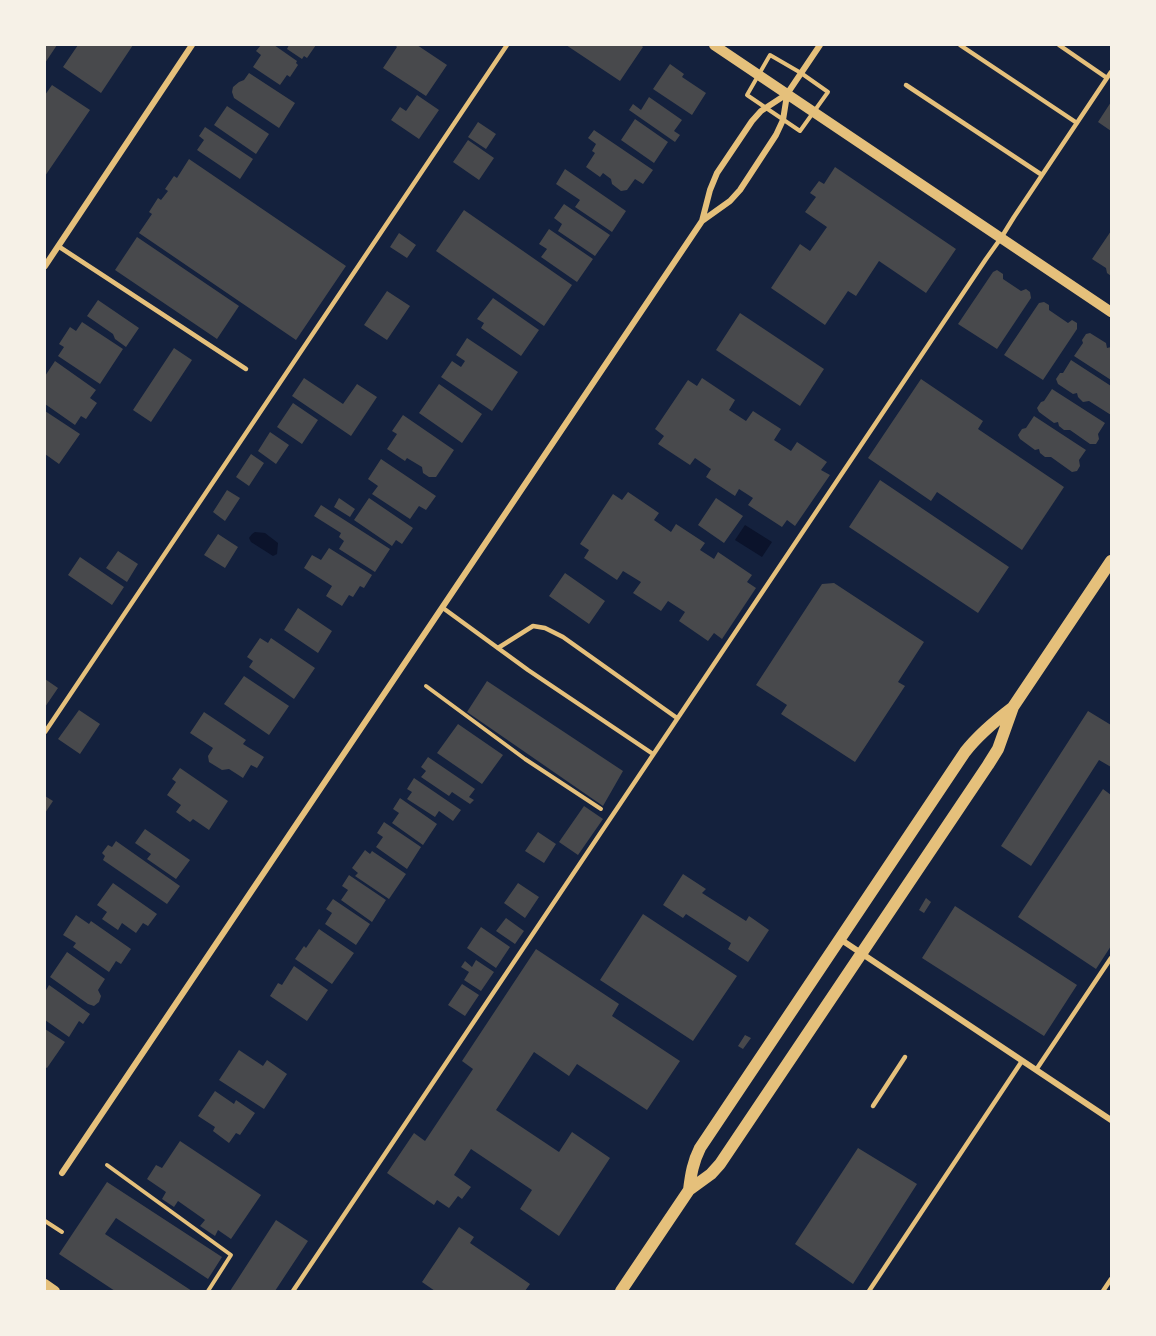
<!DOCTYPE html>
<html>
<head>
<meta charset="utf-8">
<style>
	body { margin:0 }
	#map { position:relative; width:1156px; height:1336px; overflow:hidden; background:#14213d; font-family:Inter,sans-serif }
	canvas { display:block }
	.frame { position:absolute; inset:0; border:46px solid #f6f1e7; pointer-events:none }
</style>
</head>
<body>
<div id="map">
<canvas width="1156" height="1336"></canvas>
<div class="frame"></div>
</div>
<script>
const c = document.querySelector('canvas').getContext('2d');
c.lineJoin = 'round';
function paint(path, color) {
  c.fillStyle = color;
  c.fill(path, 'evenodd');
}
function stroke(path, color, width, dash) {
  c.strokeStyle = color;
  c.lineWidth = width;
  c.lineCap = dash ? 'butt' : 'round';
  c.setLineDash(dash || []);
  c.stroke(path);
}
paint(new Path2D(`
	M745,525L772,542L762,557L735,540Z
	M255,532L265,533L278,543L277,554L273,556L251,542L249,538L252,534Z`), '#0b132b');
paint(new Path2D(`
	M45,45H57L45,63Z
	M78,45H133L101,93L63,67Z
	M261,45H274L297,61L296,63L298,65L290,77L287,75L280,85L253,67L261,55L256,51Z
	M289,45H316L307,58L304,56L302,59L287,49Z
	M395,45H417L447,65L426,96L383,68L397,47Z
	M566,45H641L643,47L620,81Z
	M670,64L684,74L682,77L706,93L692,115L653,89Z
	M249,73L295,103L279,128L234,98L232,92L233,87L239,82L244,80Z
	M52,85L90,110L45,176V95Z
	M417,95L439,110L419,139L391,120L400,107L406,111Z
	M649,97L682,120L674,131L680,135L675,142L629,110L633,104L641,110Z
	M1111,102V131L1098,122Z
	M227,106L269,134L256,154L214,125Z
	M635,119L668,142L654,163L621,140Z
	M478,122L496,134L486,149L468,137Z
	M205,127L253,159L240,179L197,150L204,140L199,136Z
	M594,130L653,170L643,184L635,179L627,190L621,191L612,184L611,179L603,173L600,177L586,167L595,153L592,151L596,144L588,138Z
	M468,140L494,158L479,180L453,162Z
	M189,159L346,266L296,340L139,233L152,214L149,212L158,198L161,200L168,191L165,189L174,176L177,178Z
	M835,167L956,249L926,293L879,261L856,296L848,291L825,325L771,288L800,244L810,251L827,227L805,212L816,197L810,193L819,181L824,184Z
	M565,169L626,211L612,232L575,207L580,200L556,184Z
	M564,204L610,235L595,256L558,231L562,224L554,218Z
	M464,210L572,285L544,326L436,251Z
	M549,229L593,259L577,282L541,257L547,249L539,244Z
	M1111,231V276L1107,273L1106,268L1092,259Z
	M399,233L416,245L407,258L390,247Z
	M137,237L239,306L217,339L115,270Z
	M997,270L1003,274V279L1021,291L1026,289L1030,292L1031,298L997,349L958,324L993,272Z
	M387,291L410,306L387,340L364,325Z
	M493,298L539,330L521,356L481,328L484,323L477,319Z
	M98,300L139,328L126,347L115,339L113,334L87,316Z
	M1044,302L1049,305V310L1068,323L1072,320L1077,323V329L1043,380L1004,355L1039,303Z
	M740,313L824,369L800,406L716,350Z
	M82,322L123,349L100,384L58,356L64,347L59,344L70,327L76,331Z
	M1090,333L1106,343L1107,348L1111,347V380L1074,356L1083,343L1082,340L1086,334Z
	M467,338L518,372L492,411L441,377L452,361L461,367L465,361L456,355Z
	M174,348L192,360L151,422L133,410Z
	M1071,360L1111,386V415L1089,401L1083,402L1078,397L1077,393L1073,394L1058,384L1056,379L1060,373H1063Z
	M55,361L96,390L90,398L97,403L86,419L81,416L75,425L45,404V376Z
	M304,378L343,404L357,384L377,397L351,436L292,396Z
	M702,378L735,400L729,410L746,421L753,411L781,429L774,440L791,451L797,442L827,462L821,470L830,475L795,526L787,520L782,527L748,505L753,498L739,489L735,496L706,477L711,469L695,458L690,465L658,444L664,436L655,429L688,380L697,386Z
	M921,379L983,421L978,429L1064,487L1022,550L937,492L931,501L868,458Z
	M439,384L482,414L462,443L419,413Z
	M1052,389L1105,423L1098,434L1099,439L1096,444H1090L1070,430H1064L1059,426L1058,422L1054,423L1039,412L1037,408L1041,402L1044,401Z
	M293,403L318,420L302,444L277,427Z
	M45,411L80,434L59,464L45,454Z
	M403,415L454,450L436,477H429L423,473L422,467L407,458L405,461L387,449L397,434L392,431Z
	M1034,416L1086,450L1079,460L1080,466L1077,471L1072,472L1051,457H1045L1040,453L1039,449L1035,450L1020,439L1018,435L1022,429L1026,428Z
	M270,432L289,445L276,464L258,451Z
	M251,454L264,463L249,486L236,477Z
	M381,459L436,496L426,510L419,506L410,519L372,494L378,486L368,479Z
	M880,480L1009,567L978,613L849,527Z
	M227,490L240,498L225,521L213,512Z
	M628,492L659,513L654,520L671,532L676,524L705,543L700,550L714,559L718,552L752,575L747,582L756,588L722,639L714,633L708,641L679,621L685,612L668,601L661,611L633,593L641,582L623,571L617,580L584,558L589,550L580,544L613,494L622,500Z
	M339,498L355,509L350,517L334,507Z
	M369,498L413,528L402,544L396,540L392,546L354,520Z
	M716,498L743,516L724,543L698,525Z
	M321,505L390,549L375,572L339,549L344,541L339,537L341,533L314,516Z
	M218,534L238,547L225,568L204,555Z
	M329,548L372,575L364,588L360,586L353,597L349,595L342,606L326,596L332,586L304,568L312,555L321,560Z
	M118,551L138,564L127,582L106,568Z
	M80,557L124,587L112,605L68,575Z
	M565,573L605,601L589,624L549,596Z
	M834,583L924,642L898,682L905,686L855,762L781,714L787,705L756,685L822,584Z
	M298,608L332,631L318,653L284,630Z
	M260,638L268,643L271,638L315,668L294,699L249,667L253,661L247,657Z
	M244,676L289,706L269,735L224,704Z
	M45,679L58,688L45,707Z
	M487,681L623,771L603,806L467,712Z
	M79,710L100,724L80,754L58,739Z
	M1088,711L1111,725V767L1099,760L1031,866L1001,846Z
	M204,712L246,740L243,744L264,757L257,768L251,765L243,778L229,769L222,770L209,762L208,756L213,748L190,733Z
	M458,724L503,755L482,784L437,753Z
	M428,757L475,789L469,797L474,800L470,804L452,792L449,796L421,777L426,771L421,767Z
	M180,768L228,801L209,830L193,819L190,822L176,812L181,805L167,795L176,782L172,779Z
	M414,778L461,810L453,821L439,811L435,817L407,799L412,792L407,789Z
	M1103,789L1111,795V946L1096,969L1018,917Z
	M45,796L53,801L45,813Z
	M400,798L437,824L423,845L392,823L399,813L393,809Z
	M584,806L603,819L578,855L559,842Z
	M384,822L421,847L407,869L376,847L383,837L377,833Z
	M145,829L190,860L176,879L147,859L151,854L135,843Z
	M538,832L556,844L544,863L525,851Z
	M116,841L180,886L167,904L103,860L105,856L102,853L108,845L112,847Z
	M365,850L370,854L372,851L406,874L389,899L355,876L358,873L352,868Z
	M683,874L706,889L702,893L746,921L749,916L769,930L748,962L728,949L731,943L686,914L683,918L663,905Z
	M349,875L386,900L372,922L341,900L348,890L342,886Z
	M113,883L157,914L148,926L143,923L136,933L122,923L118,930L102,919L107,912L97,905Z
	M518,883L539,897L525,918L504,903Z
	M926,898L931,902L924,913L919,910Z
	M333,899L370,924L356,945L325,924L332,913L326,909Z
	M955,906L1077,985L1044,1036L922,958Z
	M643,914L737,976L693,1041L600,980Z
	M76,915L89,924L91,921L131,949L121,964L116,961L109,972L73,947L76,943L63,935Z
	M506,918L524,931L515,944L496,931Z
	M481,927L510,947L496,968L467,948Z
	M319,929L354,953L332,984L295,959L304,946L306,948Z
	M536,949L619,1004L612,1016L680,1061L647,1110L577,1064L569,1076L534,1052L496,1110L559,1152L572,1132L610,1158L559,1236L520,1209L532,1190L471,1149L454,1175L471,1187L462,1199L458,1196L449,1208L437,1200L434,1205L387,1173L414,1133L425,1141L473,1069L462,1061Z
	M67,952L105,979L98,990L101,996L99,1002L94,1006L88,1004L50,977Z
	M476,960L494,972L481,991L464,980L469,972L461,967L465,961L472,967Z
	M294,966L328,990L307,1021L270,996L278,983L282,985Z
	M462,984L479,995L465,1016L448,1005Z
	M49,985L90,1014L83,1024L79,1021L69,1037L45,1020V992Z
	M45,1029L65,1042L47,1068L45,1067Z
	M745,1035L751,1038L743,1049L738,1046Z
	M239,1050L263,1066L267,1060L287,1074L264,1109L219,1080Z
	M215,1091L234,1104L236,1100L255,1113L240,1135L236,1133L229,1143L213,1131L215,1127L198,1116Z
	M180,1141L261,1195L231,1239L218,1230L215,1236L200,1226L205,1220L178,1201L174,1207L162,1199L166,1192L147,1179L156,1165L162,1168Z
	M858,1148L917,1184L853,1284L795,1244Z
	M107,1182L222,1257L208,1279L116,1218L105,1234L192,1291H115L59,1254Z
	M276,1220L308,1241L275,1291H230Z
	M459,1227L474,1237L470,1243L530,1284L525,1291H435L422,1282Z`), '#48494c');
stroke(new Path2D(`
	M770,55L801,73L828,92L800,131L747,95Z
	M426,686L525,759L601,809
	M107,1165L231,1255L208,1291
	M45,1221L62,1232`), '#e5c07b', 4);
stroke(new Path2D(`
	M960,45L1077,123
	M1059,45L1107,78
	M906,85L1042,175
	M58,246L246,369
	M443,608L528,670L653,754
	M498,648L533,626L545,628L563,637L677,718
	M45,732L507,45
	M1036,1070L1111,958
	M873,1106L905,1057
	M293,1291L986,259L1001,238L1014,217L1111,72
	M869,1291L1022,1061
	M1103,1291L1111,1279`), '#e5c07b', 4.5);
stroke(new Path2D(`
	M702,221L710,190L717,173L752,121L761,111L787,94L820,45
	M45,266L192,45
	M840,939L1111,1120
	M62,1173L702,221L730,201L740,190L776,135L783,120L787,95`), '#e5c07b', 6);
stroke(new Path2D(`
	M714,45L1111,312
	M45,1284L55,1291`), '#e5c07b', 10);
stroke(new Path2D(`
	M689,1190C691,1174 693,1162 700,1148L965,752C979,734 995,721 1012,708
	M621,1291L689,1190L711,1174L720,1164L988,765L998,749L1013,707L1111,561`), '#e5c07b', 12);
</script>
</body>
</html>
